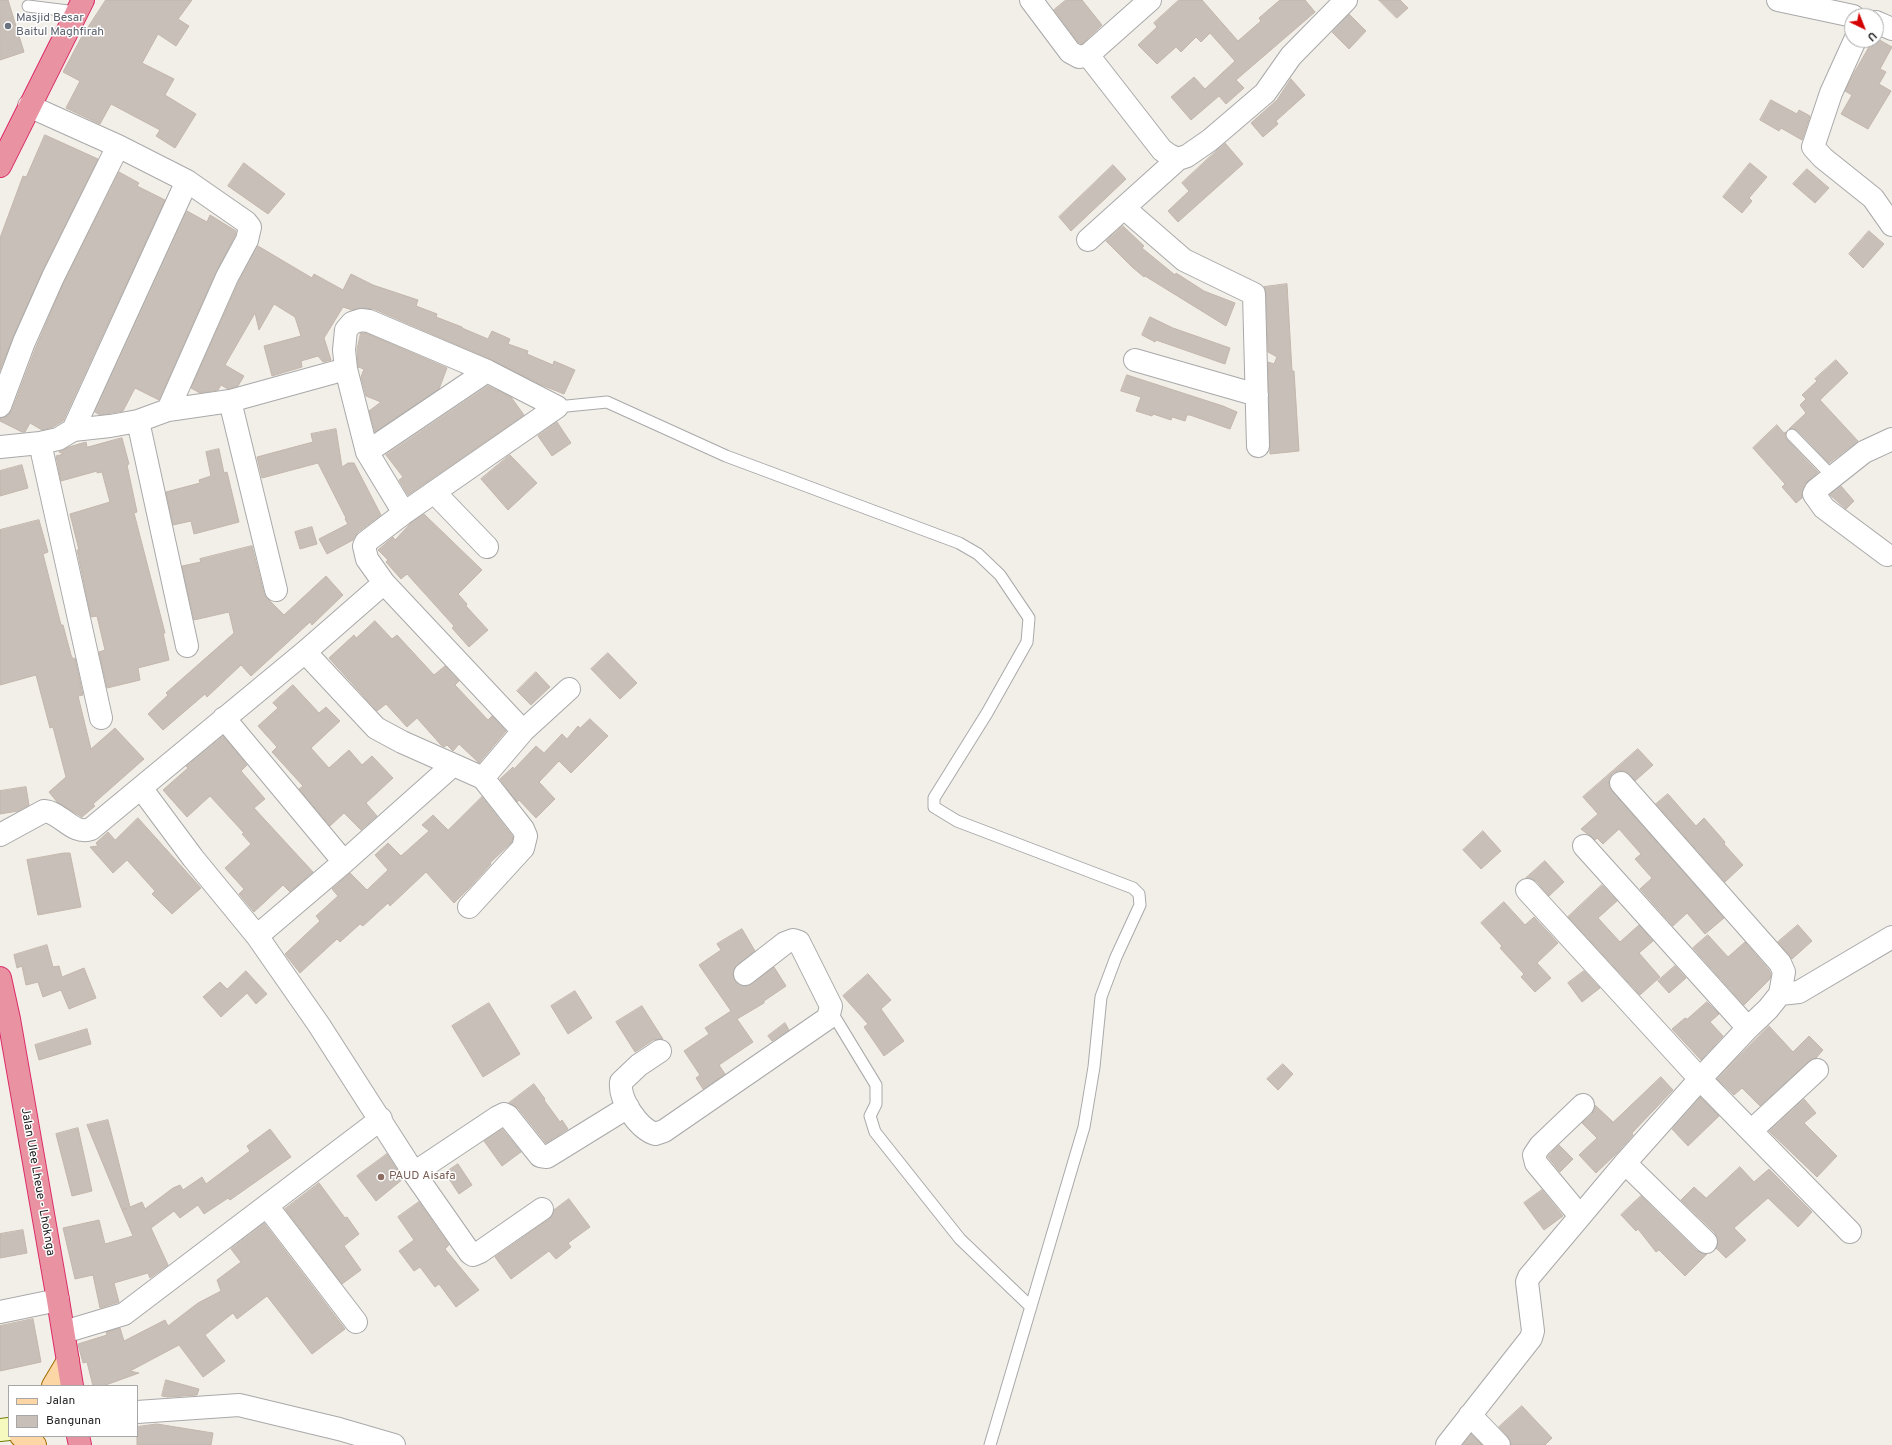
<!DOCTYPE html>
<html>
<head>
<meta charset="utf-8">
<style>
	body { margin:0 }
	#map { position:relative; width:1892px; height:1445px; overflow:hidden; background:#f2efe9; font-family:Overpass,sans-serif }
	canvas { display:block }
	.legend { position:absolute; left:8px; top:1385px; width:130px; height:52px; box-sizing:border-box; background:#fff; border:1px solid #a7a7a7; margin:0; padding:5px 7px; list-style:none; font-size:12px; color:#222 }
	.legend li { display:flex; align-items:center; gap:8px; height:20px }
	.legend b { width:20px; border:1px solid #a7a7a7 }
	.north { position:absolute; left:1844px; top:8px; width:40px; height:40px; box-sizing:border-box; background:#fff; border:1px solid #a7a7a7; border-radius:50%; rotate:137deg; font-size:11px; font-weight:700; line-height:16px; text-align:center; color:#222 }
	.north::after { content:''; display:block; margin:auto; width:14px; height:18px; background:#d40000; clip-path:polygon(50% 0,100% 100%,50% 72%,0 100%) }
</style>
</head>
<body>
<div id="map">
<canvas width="1892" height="1445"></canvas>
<ul class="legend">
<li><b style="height:5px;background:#fcd6a4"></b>Jalan</li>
<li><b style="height:11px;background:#c7bfb8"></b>Bangunan</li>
</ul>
<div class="north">U</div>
</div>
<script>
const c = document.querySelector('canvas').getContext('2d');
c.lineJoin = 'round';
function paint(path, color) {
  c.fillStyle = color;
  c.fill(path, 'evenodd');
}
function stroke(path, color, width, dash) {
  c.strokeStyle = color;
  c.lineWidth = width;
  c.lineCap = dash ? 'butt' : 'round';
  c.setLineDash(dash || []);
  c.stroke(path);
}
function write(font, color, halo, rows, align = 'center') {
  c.font = font + ' Overpass,sans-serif';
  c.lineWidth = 3;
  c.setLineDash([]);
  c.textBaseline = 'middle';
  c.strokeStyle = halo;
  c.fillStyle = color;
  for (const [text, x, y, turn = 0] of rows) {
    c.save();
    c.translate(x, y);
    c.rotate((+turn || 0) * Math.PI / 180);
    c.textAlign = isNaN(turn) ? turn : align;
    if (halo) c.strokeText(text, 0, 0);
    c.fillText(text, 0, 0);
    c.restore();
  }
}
const building = new Path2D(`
	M0,0H8L24,52L0,60Z
	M106,0H192L178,19L189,26L176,46L158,34L142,63L174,79L165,95L196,114L175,148L156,136L160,130L111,104L100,124L66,108L80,81L63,72L81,38Z
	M1066,0H1082L1102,25L1082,44L1078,42L1054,10Z
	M1179,0H1202L1238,41L1261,21L1259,18L1280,0H1305L1315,12L1236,80L1244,88L1226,104L1219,96L1191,120L1171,97L1194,77L1205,89L1235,61L1210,33L1201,42L1196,37L1181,52L1176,47L1157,64L1138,45L1157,27L1154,23Z
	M1379,0H1400L1408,8L1397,18Z
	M1349,14L1366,31L1349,49L1332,32Z
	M1876,38L1892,47L1880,69L1886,72L1879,84L1891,91L1868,129L1841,114L1852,95L1845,91L1854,73L1873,40H1876Z
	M1291,79L1305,95L1276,121L1278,124L1263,137L1251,123L1277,100Z
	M1771,100L1797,114L1799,110L1810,116L1802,140L1781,128L1779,131L1760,120Z
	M45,135L98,159L42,272L13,337L0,370V238L23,176L26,177Z
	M1225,143L1243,164L1178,222L1168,211L1189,191L1182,183Z
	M244,163L285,194L268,214L228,186Z
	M1750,163L1767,177L1749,198L1752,201L1742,213L1723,197Z
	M1113,165L1126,179L1071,231L1059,217Z
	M1807,169L1829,188L1815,203L1793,184Z
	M119,172L139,183L137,186L165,200L63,421L53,427L42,430L30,423L25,432H22L0,421V418L8,416L12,410L36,347L64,282Z
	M187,211L207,222L210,215L236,231L235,236L216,272L159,400L135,388L123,411L100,415L95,412Z
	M1123,226L1144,246L1142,248L1175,275L1176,273L1204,291L1235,303L1226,326L1145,276L1144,277L1132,267L1106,241Z
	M1869,231L1884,244L1863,268L1849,254Z
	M258,246L312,278L314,274L343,290L351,274L373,285L418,300L416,306L437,314L436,317L462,327V328L488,339L492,331L510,339L508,344L528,351L527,354L553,365L554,361L575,370L564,394L539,384L492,360L374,309L363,308L352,310L343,307L324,338L331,360L323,362L318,356L301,361L302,367L272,376L264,346L301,336L295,317L274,304L259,330L255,313L225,365L244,376L238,386L228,389L221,385L218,390L200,393L191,388L238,283Z
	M1287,284L1292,371H1294L1299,451L1270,454L1268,362L1274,364L1277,357L1268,352L1266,294L1264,287Z
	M1150,317L1173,328L1230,348L1225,364L1156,340L1155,342L1142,335Z
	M361,333H366L447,368L439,389L375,432L369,411L381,402L366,396L361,377L364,369L358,367L357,350Z
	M1836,360L1848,373L1820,400L1858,441L1829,463L1797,430L1789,429L1806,413L1800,405L1806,399L1802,395L1817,381L1815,379Z
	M1127,375L1223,406L1237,412L1230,429L1190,415H1187L1185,421L1172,417L1171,420L1153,414L1152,416L1136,411L1141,397L1121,391Z
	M488,386L511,397L524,415L408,495L399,480L403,477L386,455Z
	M557,422L571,443L552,456L538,436Z
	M1777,425L1784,433L1786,432L1785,436L1787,440L1818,472L1805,484L1802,495V498L1796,503L1782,487L1785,484L1753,448Z
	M336,429L342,467L348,463H354L381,515L358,532L353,540L327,554L319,539L348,524L345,519L346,518L318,463L262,478L257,457L313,442L311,434Z
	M122,438L129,464L127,465L137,512L134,513L165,633H163L169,660L138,668L140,680L107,688L99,652L105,650L97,616L91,617L77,550H79L70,514L110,502L102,472L97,473V471L61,481L56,456L64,454L59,452L69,447L86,442L87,447Z
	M219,449L224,473L227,472L239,522L194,534L191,521L173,525L166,492L200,483L199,480L211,476L206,452Z
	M510,455L537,483L508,510L481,479Z
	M22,465L28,488L0,496V471Z
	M1841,486L1854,501L1846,509L1830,495Z
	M424,514L482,570L458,594L467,604L466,606L488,630L469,647L452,628L454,626L407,574L401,579L386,562L388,560L378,550L393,537L395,540L412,522Z
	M39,520L48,552L43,554L61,625H63L71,655L73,659L75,658L83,695L78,696L91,749L115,728L144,759L93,804L95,806L82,817L58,803L49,792L66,777L53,727L50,728L36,675L0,685V530Z
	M312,527L317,544L300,549L295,532Z
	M252,546L264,593L267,598L284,615L326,576L343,595L312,625L310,622L251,676L241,665L207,697L205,694L163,730L148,714L168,695L166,693L234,633L229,612L194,620L182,566L201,562L200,559Z
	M375,621L392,639L397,635L434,675L445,666L459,681L455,685L488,720L492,716L506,731L479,763L459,744L453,751L447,745L444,747L441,745L417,718L407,727L386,704L377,711L329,658L354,635L356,638Z
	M608,653L637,683L620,699L591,669Z
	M536,672L550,687L531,705L517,691Z
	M293,685L319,713L326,707L340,721L311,748L329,768L349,750L362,765L372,756L393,778L366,803L377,816L361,830L344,813L330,826L299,789L303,786L272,752L277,747L258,726L278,708L273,703Z
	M590,719L608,736L571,773L559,761L539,782L555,799L536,818L519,800L517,802L500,779L513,767L514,769L536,746L544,753L562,734L567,739L578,726L580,728Z
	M223,736L247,765L241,771L265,799L254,808L313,872L290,892L283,885L254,912L239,894L244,889L225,868L251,844L242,834L244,833L210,796L187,817L163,790L188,768L186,766Z
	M1638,749L1653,765L1635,781L1625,771H1618L1613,773L1609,779V786L1612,791L1724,918L1705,934L1687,913L1673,926L1640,889L1652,878L1635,859L1641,854L1619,829L1603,844L1597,838L1595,840L1581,829L1598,814L1583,797Z
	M26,787L29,805L18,811L0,814V791Z
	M1668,794L1696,826L1704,818L1725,842L1724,844L1743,865L1725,882L1656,804Z
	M482,797L513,837L512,842L490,863L491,864L471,886L454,903L426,872L390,906L388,903L363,926L360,924L340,942L337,939L300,973L285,954L320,921L316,916L338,896L332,889L350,873L367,890L388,870L375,855L388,843L401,856L429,831L422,825L433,815L448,830Z
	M138,818L201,888L172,914L152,894L155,891L127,860L113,873L90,847L98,846L96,843L108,832L115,840Z
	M1483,831L1501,851L1481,869L1463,850Z
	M64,853H70L81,907L38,915L27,860Z
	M1545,861L1564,882L1549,896L1536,881L1526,878Z
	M1602,885L1617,901L1598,918L1620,942L1639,925L1653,941L1639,953L1660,977L1640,995L1568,917Z
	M1504,902L1525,925L1534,917L1558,943L1537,963L1551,978L1535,992L1521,977L1524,974L1500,948L1502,946L1481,923Z
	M1798,925L1812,941L1792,959L1778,942Z
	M742,929L755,951L734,969L733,975L735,981L740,985L747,986L774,967L786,986L764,1001V1003L737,1019L753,1042L719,1065L725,1074L703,1089L696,1078L700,1075L684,1051L709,1034L705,1028L731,1011L699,965L721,950L717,944Z
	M1708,935L1728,957L1745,942L1769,970L1771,974L1770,979L1744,1005L1693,948Z
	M47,945L53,967L59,966L62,977L84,968L96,998L69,1009L61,990L43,997L38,982L26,985L22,966L17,968L14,955Z
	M1675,966L1686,978L1669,993L1658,981Z
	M246,971L267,994L256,1004L247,993L221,1017L203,997L220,982L227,989Z
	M1584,971L1600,988L1582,1002L1568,983Z
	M868,974L891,1000L881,1009L904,1041L884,1056L864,1027L868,1024L843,996Z
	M575,991L592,1018L568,1034L551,1006Z
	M1707,1002L1719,1014L1710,1022L1723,1036L1701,1060L1672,1029L1685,1018L1687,1019Z
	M489,1003L520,1054L483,1077L452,1026Z
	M642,1006L663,1039L653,1040L635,1052L616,1022Z
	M785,1023L789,1030L772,1041L768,1036Z
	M1769,1026L1793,1052L1809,1036L1823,1050L1816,1058L1809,1061L1760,1106L1742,1088L1734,1095L1717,1079Z
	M87,1029L91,1044L39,1060L35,1045Z
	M1283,1064L1293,1074L1278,1090L1267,1079Z
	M1661,1077L1673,1090L1632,1133L1633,1135L1617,1153L1596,1173L1579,1155L1597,1138L1582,1123L1592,1114L1595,1105L1613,1122Z
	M534,1084L545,1099L544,1100L560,1122L562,1120L568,1129L546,1143L518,1108L509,1103Z
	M1700,1097L1719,1116L1688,1146L1672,1129Z
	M1804,1099L1816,1113L1804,1123L1837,1156L1817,1177L1769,1131Z
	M108,1120L130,1207L142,1202L145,1209L173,1188L180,1185L183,1190L202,1177L206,1184L250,1151L247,1146L270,1129L291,1157L230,1200L228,1198L204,1214L198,1205L180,1218L174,1211L151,1228L168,1265L150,1278L148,1273L114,1283L119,1302L100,1308L93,1275L75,1279L63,1228L99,1220L105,1244L133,1236L122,1210L127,1208L122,1210L87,1125Z
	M78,1128L92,1191L72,1196L56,1134Z
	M502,1129L521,1152L502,1166L484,1141Z
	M1559,1145L1573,1159L1560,1172L1548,1157Z
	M387,1154L403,1179L376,1201L357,1176Z
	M458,1164L472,1185L459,1194L445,1173Z
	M1740,1167L1754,1182L1769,1169L1812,1212L1798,1227L1768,1198L1734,1228L1746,1240L1726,1258L1716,1248L1718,1239L1715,1233L1681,1200L1694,1187L1706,1198Z
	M319,1183L345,1218L347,1217L359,1234L344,1246L361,1270L342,1284L285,1209Z
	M1542,1190L1563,1216L1544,1230L1524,1203Z
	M1641,1196L1697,1251L1707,1254L1685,1276L1659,1250L1656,1252L1638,1229L1636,1231L1621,1215Z
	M569,1199L590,1227L568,1243L571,1247L556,1259L549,1251L511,1279L495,1257L549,1219L554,1210Z
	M419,1202L449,1245L445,1249L479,1290L456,1307L439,1284L435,1287L420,1267L414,1271L399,1251L414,1240L398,1217Z
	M264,1223L345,1329L312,1354L267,1296L237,1319L233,1313L205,1335L225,1361L203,1377L179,1345L130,1371L139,1373L103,1386H93L87,1362L83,1363L78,1344L107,1335L106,1332L120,1328L124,1341L165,1320L168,1326L198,1303L221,1291L217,1280L241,1262L231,1249Z
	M23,1230L27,1253L0,1258V1234Z
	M33,1319L41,1362L0,1371V1326Z
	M166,1380L199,1389L197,1395L168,1397L162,1396Z
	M1522,1406L1552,1438L1545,1445H1511L1508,1437L1499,1427Z
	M157,1424L213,1433L211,1445H137V1427Z
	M1471,1434L1482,1445H1463Z`);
paint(building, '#c7bfb8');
stroke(building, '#c4b6ab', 1);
const lane = new Path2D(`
	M28,6L76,12
	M557,407L607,402L726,456L959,543L978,554L1000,575L1029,618L1027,642L987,713L934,798V807L957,821L1133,888L1139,894L1140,905L1116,957L1101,997L1094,1067L1084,1127L990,1445
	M1792,435L1833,477
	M831,1011L876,1085V1104L870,1116L875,1132L960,1239L1031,1307`);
const street = new Path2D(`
	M1031,0L1070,52L1079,57L1088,55L1162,150L1169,155L1178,159L1187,156L1210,140L1265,93L1291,56L1346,0
	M1778,0L1853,16
	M1876,22L1892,29
	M1855,40L1831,93L1813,147L1823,158L1873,198L1892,225
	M1088,55L1150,0
	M29,106L118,146L187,181L246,222L250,227L247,240L227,277L168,410
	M1124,208L1184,260L1254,294L1258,446
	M1088,240L1178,159
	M1135,360L1257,395
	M230,401L276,590
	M0,406L24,342L53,277L118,146
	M138,421L187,646
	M73,430L187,181
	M40,443L101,718
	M0,447L40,443L58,439L73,430L110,426L138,421L168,410L230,401L346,369
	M367,452L487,371
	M434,492L487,547
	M404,513L367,452L346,369L344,350L346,330L352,323L361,320L369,321L487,371L557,407L404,513L366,542L364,546L367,559L384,583L523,731
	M1887,555L1824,508L1814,494L1816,490L1864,452L1892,439
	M305,652L376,728L402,742L483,778L523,829L526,836L523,848L469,907
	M224,718L344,862
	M483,778L523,731L569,689
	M141,788L193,858L257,936L319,1025L414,1173L470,1253L473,1255L480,1252L542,1209
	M0,835L44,811C61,812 73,836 91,829L305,652L384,583
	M1584,846L1748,1028
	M1527,890L1700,1079L1850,1232
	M257,936L344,862L453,765
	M1780,994L1799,992L1892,937
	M660,1051L639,1065L621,1082C619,1100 638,1128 655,1134L664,1131L828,1018L831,1006L799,942L793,940L785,943L745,974
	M1751,1131L1817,1070
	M1625,1163L1706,1242
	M414,1173L498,1117L504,1114L508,1116L540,1156L547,1157L628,1107
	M267,1206L356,1322
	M1580,1216L1536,1163L1534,1155L1540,1146L1583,1105
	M0,1312L58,1300
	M64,1332L124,1314L381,1119
	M137,1412L239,1405L339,1429L394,1445
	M1470,1415L1499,1445
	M1447,1445L1531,1338L1533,1331L1527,1282L1529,1277L1625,1163L1700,1079L1748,1028L1768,1009L1780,994L1784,972L1780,963L1621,783`);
const secondary = new Path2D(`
	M0,1430L9,1429`);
const primary = new Path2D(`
	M53,1386L68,1361
	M21,1436L35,1445`);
const highway = new Path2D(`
	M0,166L83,0
	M0,978L9,1019L58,1300L72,1386
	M78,1436L80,1445`);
stroke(lane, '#a9a9a9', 13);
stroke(street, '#a9a9a9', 24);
stroke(secondary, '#707d05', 24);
stroke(primary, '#a06b00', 24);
stroke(highway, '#dc2a67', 24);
stroke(lane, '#fff', 11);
stroke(street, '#fff', 22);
stroke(secondary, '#f7fabf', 22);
stroke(primary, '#fcd6a4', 22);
stroke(highway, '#e892a2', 22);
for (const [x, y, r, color] of [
	[8,26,4,"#6b7280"],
	[381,1177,4,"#8d6e63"]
]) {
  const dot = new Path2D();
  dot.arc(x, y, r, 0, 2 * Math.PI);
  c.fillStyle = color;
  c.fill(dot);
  stroke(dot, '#fff', 1.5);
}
write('12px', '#5b616d', '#fff', [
	["Masjid Besar",16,19],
	["Baitul Maghfirah",16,33]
], 'left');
write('12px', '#785e54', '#fff', [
	["PAUD Aisafa",389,1177]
], 'left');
write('12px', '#222', '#fff', [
	["Jalan Ulee Lheue - Lhoknga",37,1182,80]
]);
</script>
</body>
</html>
